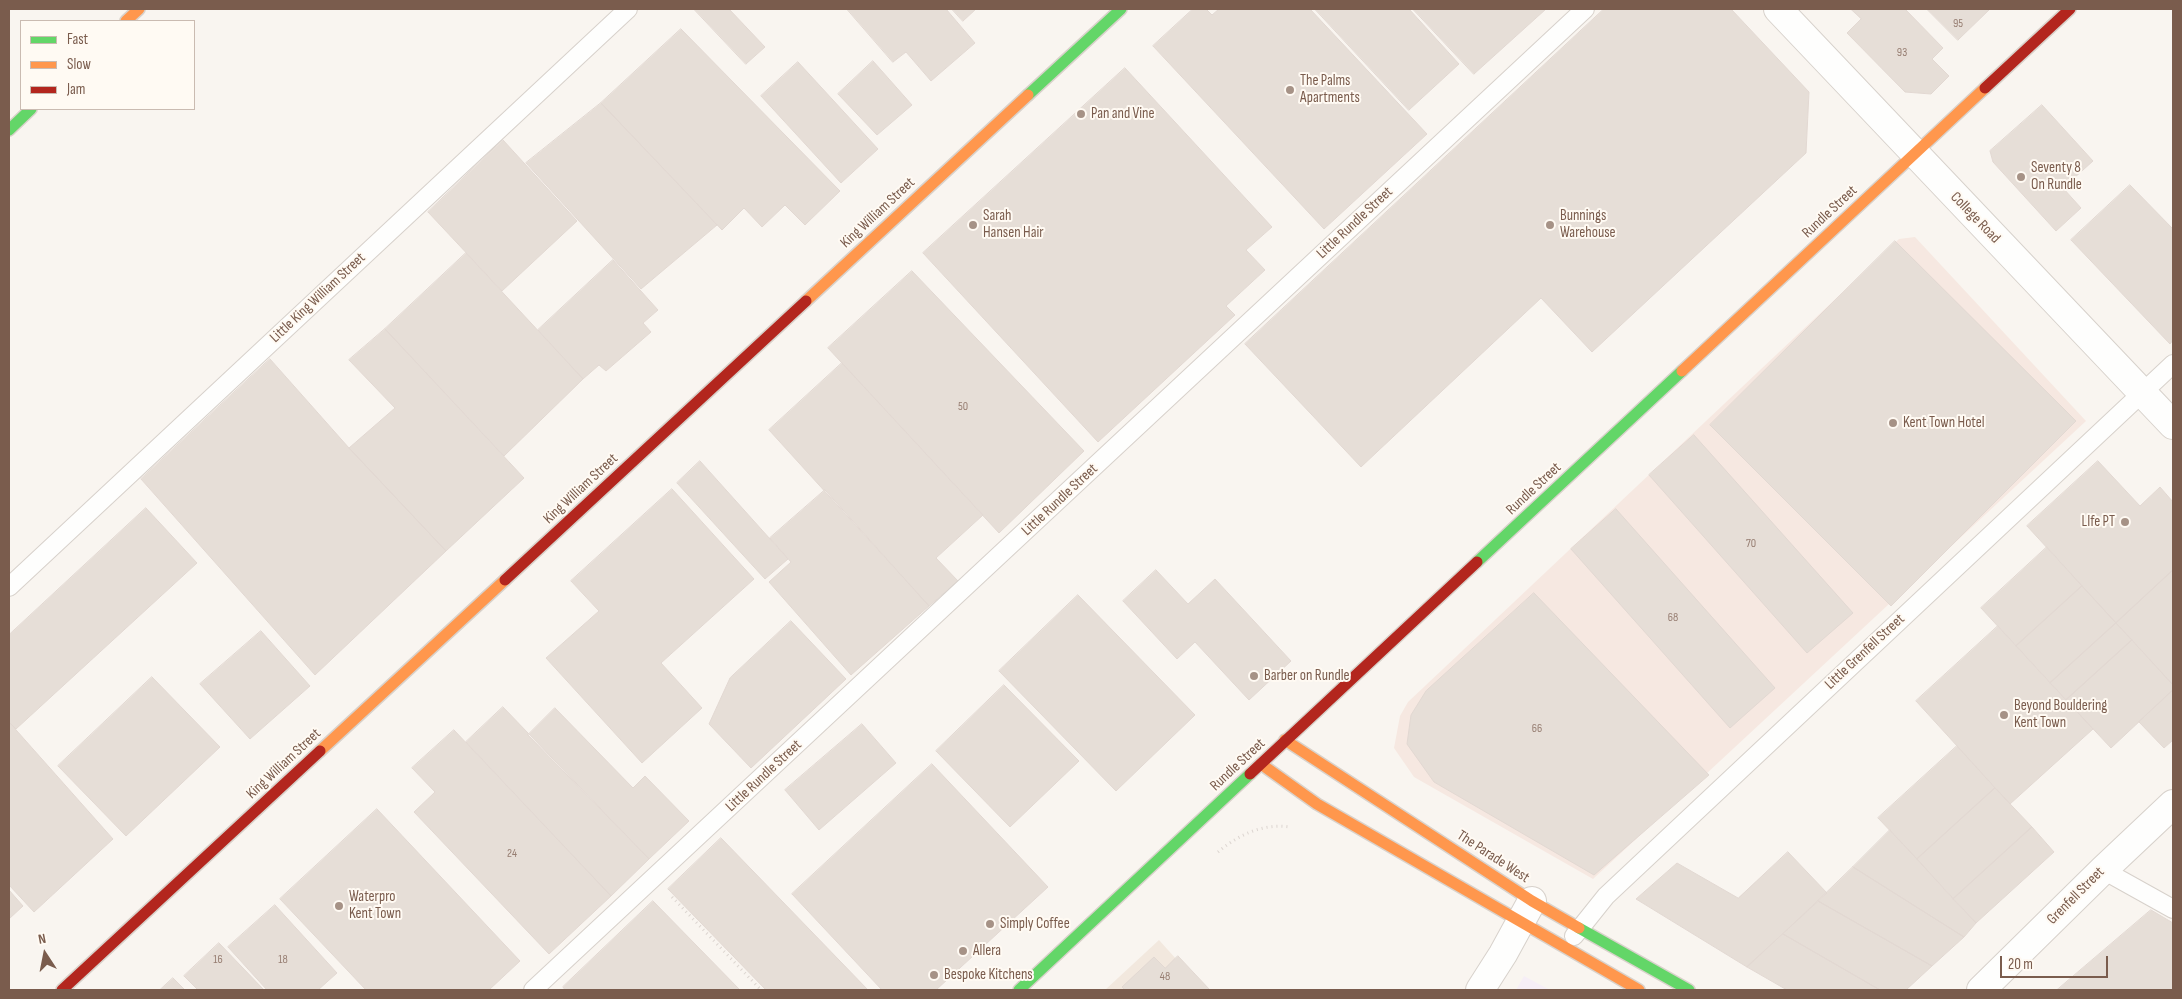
<!DOCTYPE html>
<html>
<head>
<meta charset="utf-8">
<style>
	body { margin:0 }
	#map { position:relative; width:2182px; height:999px; overflow:hidden; background:#f9f5f0; font-family:"Sofia Sans Condensed",sans-serif }
	canvas { display:block }
	.frame { position:absolute; inset:0; border:10px solid #7a5c4d; pointer-events:none }
	.legend { position:absolute; left:20px; top:20px; width:175px; height:90px; box-sizing:border-box; background:#fffaf3; border:1px solid #cabbb1; margin:0; padding:6px 9px; list-style:none; font-size:15px; color:#7a5c4d }
	.legend li { display:flex; align-items:center; gap:10px; height:25px }
	.legend b { width:25px; border:1px solid #cabbb1 }
	.north { position:absolute; left:20px; top:929px; width:50px; height:50px; -webkit-text-stroke:4px #fffaf3; paint-order:stroke; rotate:349deg; font-size:14px; font-weight:700; line-height:20px; text-align:center; color:#7a5c4d }
	.north::after { content:''; display:block; margin:auto; width:18px; height:22px; background:#7a5c4d; clip-path:polygon(50% 0,100% 100%,50% 72%,0 100%) }
	.scale { position:absolute; left:2000px; top:956px; width:108px; height:22px; box-sizing:border-box; border:2px solid #7a5c4d; border-top:0; padding-left:6px; font-size:15px; line-height:18px; white-space:nowrap; color:#7a5c4d; -webkit-text-stroke:4px #fffaf3; paint-order:stroke }
</style>
</head>
<body>
<div id="map">
<canvas width="2182" height="999"></canvas>
<div class="frame"></div>
<ul class="legend">
<li><b style="height:6px;background:#63d668"></b>Fast</li>
<li><b style="height:6px;background:#ff974d"></b>Slow</li>
<li><b style="height:6px;background:#b3261e"></b>Jam</li>
</ul>
<div class="north">N</div>
<div class="scale">20 m</div>
</div>
<script>
const c = document.querySelector('canvas').getContext('2d');
c.lineJoin = 'round';
function paint(path, color) {
  c.fillStyle = color;
  c.fill(path, 'evenodd');
}
function stroke(path, color, width, dash) {
  c.strokeStyle = color;
  c.lineWidth = width;
  c.lineCap = dash ? 'butt' : 'round';
  c.setLineDash(dash || []);
  c.stroke(path);
}
function write(font, color, halo, rows, align = 'center') {
  c.font = font + ' "Sofia Sans Condensed",sans-serif';
  c.lineWidth = 4;
  c.setLineDash([]);
  c.textBaseline = 'middle';
  c.strokeStyle = halo;
  c.fillStyle = color;
  for (const [text, x, y, turn = 0] of rows) {
    c.save();
    c.translate(x, y);
    c.rotate((+turn || 0) * Math.PI / 180);
    c.textAlign = isNaN(turn) ? turn : align;
    if (halo) c.strokeText(text, 0, 0);
    c.fillText(text, 0, 0);
    c.restore();
  }
}
paint(new Path2D(`
	M1159,940L1204,990H1105Z`), '#f2e8de');
paint(new Path2D(`
	M1915,237L2086,421L1593,879L1414,777L1394,748L1400,716L1408,702L1899,239Z`), '#f6e8e1');
paint(new Path2D(`
	M1524,976L1550,990H1516Z`), '#f6eef6');
const building = new Path2D(`
	M694,9H729L765,47L746,64Z
	M847,9H946L975,43L931,81L906,52L893,62Z
	M952,9H976L963,21Z
	M1193,9H1206L1212,15L1219,9H1310L1427,134L1324,229L1153,46Z
	M1315,9H1409L1459,64L1409,110Z
	M1413,9H1546L1474,74Z
	M1604,9H1731L1809,92L1806,153L1592,352L1541,298L1361,467L1245,344Z
	M1851,9H1905L1943,48L1932,59L1949,76L1931,94L1905,92L1847,33L1861,19Z
	M1927,9H1990L1958,40Z
	M681,29L840,191L805,225L785,205L762,227L744,208L722,230L601,103Z
	M873,61L912,105L877,135L838,94Z
	M798,62L878,149L841,183L761,96Z
	M1125,68L1272,227L1246,250L1265,270L1226,306L1235,315L1098,442L923,253Z
	M601,103L717,225L641,289L526,163Z
	M2042,105L2093,161L2063,188L2081,208L2056,231L1993,162L1990,151Z
	M503,140L577,221L502,291L428,212Z
	M2130,185L2173,229V340L2170,344L2071,240Z
	M1895,241L2076,421L1891,606L1710,425Z
	M466,253L583,379L504,456L385,329Z
	M613,260L658,310L643,323L651,332L606,371L599,365L583,379L538,330Z
	M912,271L1084,451L999,533L828,348Z
	M385,329L524,478L446,551L349,448L395,408L349,360Z
	M270,359L349,448L446,551L315,675L141,479Z
	M842,363L983,515L936,558L958,581L929,606L769,430Z
	M1694,435L1853,613L1807,653L1649,475Z
	M700,461L788,559L765,579L677,483Z
	M2098,461L2140,506L2160,487L2173,502V570L2116,623L2027,526Z
	M672,489L754,579L661,663L702,708L642,763L546,658L599,611L571,581Z
	M825,490L929,606L851,675L769,582L791,562L770,538Z
	M146,508L197,563L16,729L9,722V635Z
	M1616,509L1775,688L1730,728L1571,549Z
	M2047,547L2082,586L2016,646L1981,608Z
	M1156,570L1188,604L1215,579L1291,661L1249,700L1195,642L1177,659L1123,601Z
	M2173,570V685L2116,623Z
	M2082,586L2116,623L2050,683L2016,646Z
	M1534,593L1709,775L1594,875L1434,782L1407,744L1411,715L1426,691Z
	M1078,595L1195,715L1116,791L999,671Z
	M791,621L846,679L751,768L709,724L730,678Z
	M2116,623L2132,640L2066,700L2050,683Z
	M1998,626L2093,729L2010,804L1916,701Z
	M261,631L310,686L250,739L200,684Z
	M2132,640L2173,685V690L2111,748L2066,700Z
	M152,677L220,747L126,836L58,766Z
	M1004,685L1079,761L1010,827L936,751Z
	M2173,690V740L2164,748L2139,722Z
	M503,707L649,859L611,896L466,742Z
	M555,708L633,788L645,776L689,821L649,859L528,735Z
	M9,722L113,839L34,912L9,885Z
	M862,724L896,763L819,830L785,790Z
	M454,730L611,896L549,954L414,812L435,792L412,768Z
	M1957,746L1995,788L1917,859L1878,818Z
	M932,764L1048,887L936,990H882L792,894Z
	M1995,788L2032,827L1953,899L1917,859Z
	M377,809L520,961L489,990H366L280,899Z
	M2032,827L2054,852L1976,923L1953,899Z
	M1890,830L1976,923L1964,937L1853,867Z
	M721,838L782,901L868,990H766L668,889Z
	M1788,852L1827,893L1747,967L1636,899L1677,863L1738,898Z
	M1853,867L1964,937L1932,966L1818,901Z
	M9,890L23,906L9,919Z
	M653,901L740,990H565L563,987Z
	M1818,901L1932,966L1906,990H1880L1783,934Z
	M275,905L337,973L318,990H267L228,947Z
	M2151,910L2173,923V990H2057Z
	M1783,934L1880,990H1787L1747,967Z
	M219,943L264,990H198L184,976Z
	M1178,956L1210,990H1125L1122,987L1154,957L1165,968Z
	M173,978L185,990H160Z`);
paint(building, '#e6ded7');
stroke(building, '#e2d8d2', 1);
const lane = new Path2D(`
	M9,587L628,9
	M2103,870L2173,909
	M1574,936L1606,896L2173,364
	M533,990L1585,9`);
const street = new Path2D(`
	M1778,9L2173,425
	M1480,990L1503,954L1532,901
	M1981,990L2103,870L2173,804`);
const fast = new Path2D(`
	M1028,95L1121,9
	M9,130L31,109
	M1477,562L1682,371
	M1579,928L1689,990
	M1019,990L1250,774`);
const slow = new Path2D(`
	M126,21L139,9
	M806,301L1028,95
	M1682,371L1985,88
	M1285,740L1532,901L1579,928
	M320,751L505,580
	M1261,764L1317,804L1639,990`);
const jam = new Path2D(`
	M1985,88L2070,9
	M505,580L806,301
	M1250,774L1477,562
	M62,990L320,751`);
stroke(lane, '#d7d1cb', 20);
stroke(street, '#d7d1cb', 30);
stroke(fast, '#d9d2cb', 14);
stroke(slow, '#d9d2cb', 14);
stroke(jam, '#d9d2cb', 14);
stroke(new Path2D(`
	M1218,852C1238,835 1263,823 1290,827
	M672,897L761,990`), '#dcd5d0', 3, [1, 4]);
stroke(lane, '#fefefd', 18);
stroke(street, '#fefefd', 28);
stroke(fast, '#63d668', 11);
stroke(slow, '#ff974d', 11);
stroke(jam, '#b3261e', 11);
for (const [x, y, r, color] of [
	[1290,90,5,"#a69286"],
	[1081,114,5,"#a69286"],
	[2021,177,5,"#a69286"],
	[973,225,5,"#a69286"],
	[1550,225,5,"#a69286"],
	[1893,423,5,"#a69286"],
	[2125,522,5,"#a69286"],
	[1254,676,5,"#a69286"],
	[2004,715,5,"#a69286"],
	[339,906,5,"#a69286"],
	[990,924,5,"#a69286"],
	[963,951,5,"#a69286"],
	[934,975,5,"#a69286"]
]) {
  const dot = new Path2D();
  dot.arc(x, y, r, 0, 2 * Math.PI);
  c.fillStyle = color;
  c.fill(dot);
  stroke(dot, '#fffaf3', 2);
}
write('12px', '#977e72', null, [
	["95",1958,24],
	["93",1902,53],
	["50",963,407],
	["70",1751,544],
	["68",1673,618],
	["66",1537,729],
	["24",512,854],
	["16",218,960],
	["18",283,960],
	["48",1165,977]
]);
write('15px', '#7a5c4d', '#fffaf3', [
	["The Palms",1300,81],
	["Apartments",1300,98],
	["Pan and Vine",1091,114],
	["Seventy 8",2031,168],
	["On Rundle",2031,185],
	["Sarah",983,216],
	["Hansen Hair",983,233],
	["Bunnings",1560,216],
	["Warehouse",1560,233],
	["Kent Town Hotel",1903,423],
	["LIfe PT",2115,522,"right"],
	["Barber on Rundle",1264,676],
	["Beyond Bouldering",2014,706],
	["Kent Town",2014,723],
	["Waterpro",349,897],
	["Kent Town",349,914],
	["Simply Coffee",1000,924],
	["Allera",973,951],
	["Bespoke Kitchens",944,975]
], 'left');
write('15px', '#7a5c4d', '#fffaf3', [
	["Rundle Street",1830,212,-43],
	["King William Street",878,213,-43],
	["College Road",1975,218,46],
	["Little Rundle Street",1355,223,-43],
	["Little King William Street",318,298,-43],
	["King William Street",581,489,-43],
	["Rundle Street",1534,489,-43],
	["Little Rundle Street",1060,500,-43],
	["Little Grenfell Street",1865,652,-43],
	["King William Street",284,764,-43],
	["Rundle Street",1238,765,-43],
	["Little Rundle Street",764,776,-43],
	["The Parade West",1493,857,33],
	["Grenfell Street",2076,896,-45]
]);
</script>
</body>
</html>
